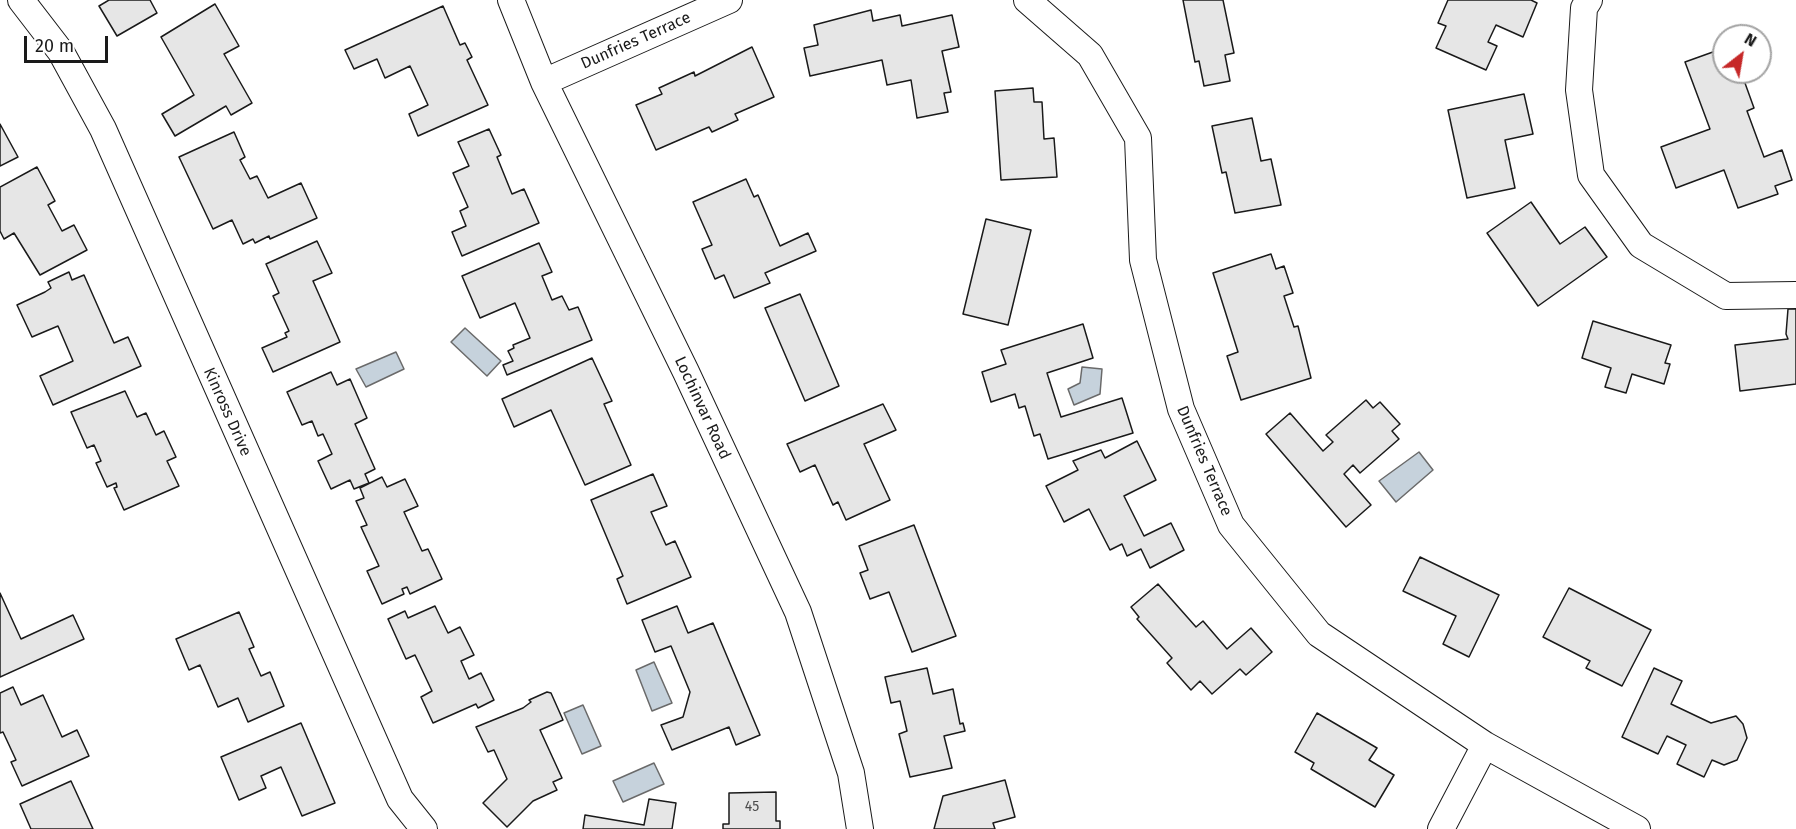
<!DOCTYPE html>
<html>
<head>
<meta charset="utf-8">
<style>
	body { margin:0 }
	#map { position:relative; width:1796px; height:829px; overflow:hidden; background:#fff; font-family:"Fira Sans",sans-serif }
	canvas { display:block }
	.north { position:absolute; left:1712px; top:24px; width:60px; height:60px; box-sizing:border-box; background:#fff; border:2px solid #a3a3a3; border-radius:50%; rotate:31deg; font-size:16px; font-weight:700; line-height:24px; text-align:center; color:#1a1a1a }
	.north::after { content:''; display:block; margin:auto; width:21px; height:27px; background:#c62828; clip-path:polygon(50% 0,100% 100%,50% 72%,0 100%) }
	.scale { position:absolute; left:24px; top:36px; width:84px; height:27px; box-sizing:border-box; border:3px solid #1a1a1a; border-top:0; padding-left:8px; font-size:18px; line-height:21px; white-space:nowrap; color:#1a1a1a; -webkit-text-stroke:4px #fff; paint-order:stroke }
</style>
</head>
<body>
<div id="map">
<canvas width="1796" height="829"></canvas>
<div class="north">N</div>
<div class="scale">20 m</div>
</div>
<script>
const c = document.querySelector('canvas').getContext('2d');
c.lineJoin = 'round';
function paint(path, color) {
  c.fillStyle = color;
  c.fill(path, 'evenodd');
}
function stroke(path, color, width, dash) {
  c.strokeStyle = color;
  c.lineWidth = width;
  c.lineCap = dash ? 'butt' : 'round';
  c.setLineDash(dash || []);
  c.stroke(path);
}
function write(font, color, halo, rows, align = 'center') {
  c.font = font + ' "Fira Sans",sans-serif';
  c.lineWidth = 4.5;
  c.setLineDash([]);
  c.textBaseline = 'middle';
  c.strokeStyle = halo;
  c.fillStyle = color;
  for (const [text, x, y, turn = 0] of rows) {
    c.save();
    c.translate(x, y);
    c.rotate((+turn || 0) * Math.PI / 180);
    c.textAlign = isNaN(turn) ? turn : align;
    if (halo) c.strokeText(text, 0, 0);
    c.fillText(text, 0, 0);
    c.restore();
  }
}
const water = new Path2D(`
	M465,328L501,361L487,376L451,342Z
	M396,352L404,369L366,387L356,369Z
	M1082,367L1102,369L1100,394L1074,405L1068,389L1080,383Z
	M1419,452L1433,470L1396,502L1379,481Z
	M654,662L672,703L652,711L636,670Z
	M583,705L601,746L582,754L564,713Z
	M654,763L664,784L623,802L613,781Z`);
paint(water, '#c6d2dc');
stroke(water, '#6a6a6a', 1.5);
const building = new Path2D(`
	M109,0H150L157,13L117,36L99,6Z
	M1183,0H1223L1234,53L1225,55L1230,81L1204,86L1199,61L1195,62Z
	M1448,0H1531L1537,3L1523,37L1496,25L1488,42L1497,46L1486,70L1436,48L1446,26L1438,23Z
	M215,4L239,46L224,54L252,103L231,115L226,106L175,136L162,114L194,95L161,37Z
	M443,6L460,45L465,43L472,57L467,60L488,105L418,136L409,114L428,105L410,66L385,78L377,59L354,69L345,50Z
	M871,10L873,21L900,15L902,26L952,15L959,47L942,51L951,92L944,93L948,112L917,118L911,80L887,85L882,60L810,76L804,48L818,45L814,25Z
	M752,47L774,97L735,114L738,120L712,132L709,127L656,150L636,105L662,94L659,88L694,72L695,76Z
	M1724,48V72H1741L1754,108L1747,111L1764,157L1782,150L1792,180L1775,186L1778,194L1738,208L1724,170L1676,188L1661,147L1710,129L1685,62Z
	M1033,88L1034,102H1042L1044,139L1054,138L1057,177L1001,180L995,91Z
	M1524,94L1533,134L1505,140L1515,188L1467,198L1448,110Z
	M1252,118L1261,161L1271,159L1281,205L1235,213L1226,172L1222,173L1212,126Z
	M0,124L18,157L0,166Z
	M489,129L501,155L497,157L512,194L524,189L539,223L462,256L452,232L466,226L460,211L468,207L453,173L469,166L458,142Z
	M234,132L245,157L240,160L250,179L257,176L268,198L301,183L317,218L270,239L269,236L255,243L253,239L243,244L232,220L213,229L179,157Z
	M37,167L55,201L48,205L62,231L74,225L87,250L40,275L14,233L4,239L0,231V187Z
	M746,179L754,197L758,195L780,246L808,233L816,251L765,273L770,283L734,298L724,275L715,279L702,249L712,245L693,202Z
	M1531,202L1560,244L1585,227L1607,257L1538,306L1487,233Z
	M986,219L1031,230L1008,325L963,314Z
	M317,241L332,273L313,281L340,342L273,372L262,348L287,337L285,333L289,331L273,296L279,293L266,264Z
	M539,243L552,272L542,276L552,300L562,296L569,310L578,307L592,340L507,375L503,365L513,361L508,351L514,348L513,345L530,338L515,303L480,318L462,276Z
	M1271,254L1276,269L1284,266L1293,293L1284,296L1294,327L1298,326L1311,378L1241,400L1227,356L1238,352L1213,273Z
	M69,272L72,280L84,275L114,343L128,337L141,366L53,405L40,376L73,361L58,326L32,337L17,305L45,292L51,288L48,282Z
	M800,294L839,386L805,401L765,308Z
	M1788,309H1796V384L1740,391L1735,345L1788,339L1786,334Z
	M1593,321L1671,345L1665,363L1670,364L1664,384L1632,374L1626,393L1605,387L1611,368L1582,358Z
	M1083,324L1093,358L1047,373L1061,417L1122,398L1133,433L1048,459L1040,434L1034,436L1025,406L1019,408L1015,394L991,402L982,372L1006,364L1001,350Z
	M592,358L612,401L604,404L631,465L585,485L551,410L514,427L502,399Z
	M331,372L337,385L350,379L367,418L355,424L375,469L365,474L369,483L354,489L350,480L331,489L318,461L332,454L323,434L318,436L312,421L302,425L287,392Z
	M125,391L137,417L146,413L156,435L164,431L176,457L167,461L179,486L124,510L114,488L117,487L116,483L107,487L96,463L101,461L94,445L87,448L71,412Z
	M1366,400L1373,408L1380,402L1400,424L1392,431L1399,439L1360,473L1353,465L1344,474L1371,505L1346,527L1266,434L1290,413L1323,451L1333,442L1326,435Z
	M883,404L896,430L864,444L890,500L846,520L838,502L833,505L815,465L800,472L787,444Z
	M1137,441L1156,480L1124,496L1144,536L1171,523L1184,550L1150,568L1141,549L1127,556L1122,544L1110,550L1089,509L1064,522L1046,486L1078,470L1073,461L1101,450L1105,458Z
	M653,474L667,506L651,512L666,545L675,541L691,577L627,604L617,579L623,576L591,500Z
	M382,477L387,487L405,479L418,506L404,512L422,551L428,549L442,579L410,594L407,587L402,589L404,594L382,604L367,571L379,566L361,527L367,525L356,501L364,498L360,488Z
	M914,525L956,636L912,652L889,592L870,599L860,573L868,570L859,546Z
	M1420,557L1499,595L1469,657L1443,644L1456,616L1403,591Z
	M1158,584L1196,627L1203,621L1227,649L1251,628L1272,652L1246,675L1240,669L1212,694L1200,681L1191,690L1167,663L1172,658L1137,619L1139,617L1131,607Z
	M1569,588L1651,630L1622,686L1586,668L1590,661L1543,637Z
	M0,593L21,639L73,615L84,639L0,677Z
	M435,606L448,633L460,627L474,655L461,661L469,679L481,673L494,700L478,708L476,704L433,723L421,697L432,691L415,655L406,659L388,619L405,611L408,618Z
	M677,606L688,633L713,623L760,735L736,745L729,727L672,750L661,725L683,717L690,692L671,646L655,652L642,620Z
	M239,612L254,647L249,649L261,676L270,672L284,706L248,722L238,698L218,707L200,665L189,670L176,639Z
	M927,668L933,694L953,689L960,724L963,723L965,731L944,736L952,768L910,777L899,734L907,731L900,701L891,703L885,677Z
	M1654,668L1682,681L1671,704L1711,723L1736,716L1743,724L1747,738L1737,760L1724,765L1712,760L1704,777L1677,764L1686,745L1667,736L1658,754L1622,737Z
	M13,687L21,705L43,695L62,737L77,730L89,756L22,786L11,762L16,760L3,732L0,733V693Z
	M547,692L551,693L563,720L540,730L562,778L553,782L557,790L533,801L507,827L483,803L507,779L494,750L488,752L476,727L523,708L531,702L529,700Z
	M1317,713L1377,748L1369,760L1394,775L1375,807L1311,769L1314,763L1295,752Z
	M301,723L335,803L302,816L281,767L261,776L266,788L239,800L221,757Z
	M1005,780L1015,817L993,823L995,829H934L943,796Z
	M71,781L93,829H31L20,804Z
	M776,792V821H780V829H723V824H729V793Z
	M649,799L676,803L672,829H583L585,815L644,825Z`);
paint(building, '#e6e6e6');
stroke(building, '#1a1a1a', 1.5);
const minor = new Path2D(`
	M21,0L61,52L103,129L400,799L424,829
	M511,0L544,82L686,372L798,612L851,773L860,829
	M1027,0L1090,55L1138,138L1143,260L1181,409L1231,525L1319,634L1485,745L1637,829
	M1589,0L1584,8L1579,90L1591,175L1641,245L1726,296L1796,295
	M544,82L729,0
	M1441,829L1485,745`);
stroke(minor, '#1a1a1a', 28);
stroke(minor, '#fff', 26);
write('14px', '#4d4d4d', null, [
	["45",752,807]
]);
write('16px', '#1a1a1a', '#fff', [
	["Dunfries Terrace",636,41,-24],
	["Lochinvar Road",702,408,65],
	["Kinross Drive",227,412,66],
	["Dunfries Terrace",1204,461,67]
]);
</script>
</body>
</html>
